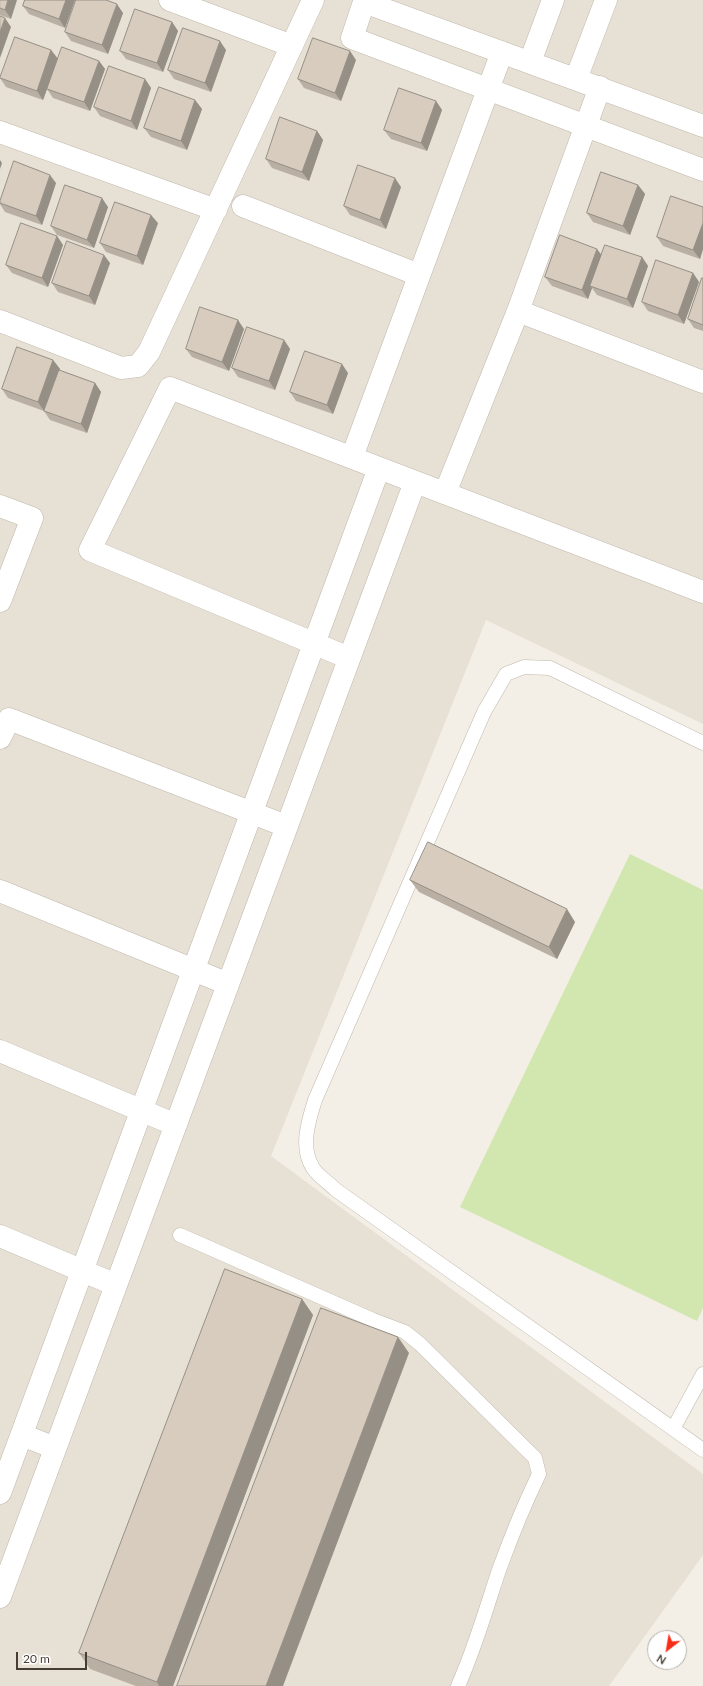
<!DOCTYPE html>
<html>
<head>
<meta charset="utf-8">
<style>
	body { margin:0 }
	#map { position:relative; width:703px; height:1686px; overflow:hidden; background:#f3eee6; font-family:Lato,sans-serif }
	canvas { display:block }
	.north { position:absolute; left:647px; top:1630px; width:40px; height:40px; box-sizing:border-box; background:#fff; border:1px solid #b5b2ae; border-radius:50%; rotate:211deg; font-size:11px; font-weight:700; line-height:16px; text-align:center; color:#463e35 }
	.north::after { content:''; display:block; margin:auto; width:14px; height:18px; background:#f82d18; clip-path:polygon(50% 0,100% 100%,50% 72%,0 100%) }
	.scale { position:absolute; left:16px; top:1652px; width:71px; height:18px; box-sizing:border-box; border:2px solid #463e35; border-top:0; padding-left:5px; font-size:12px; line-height:14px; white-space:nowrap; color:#463e35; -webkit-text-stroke:3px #fff; paint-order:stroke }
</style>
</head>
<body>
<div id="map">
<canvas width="703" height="1686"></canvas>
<div class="north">N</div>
<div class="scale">20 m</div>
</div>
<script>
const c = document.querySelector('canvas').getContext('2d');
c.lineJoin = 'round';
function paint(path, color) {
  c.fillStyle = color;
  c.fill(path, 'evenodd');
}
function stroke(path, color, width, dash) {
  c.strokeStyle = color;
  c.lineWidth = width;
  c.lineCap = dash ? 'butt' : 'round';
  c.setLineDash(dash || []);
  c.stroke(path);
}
paint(new Path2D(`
	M0,0H703V724L486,620L271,1156L703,1474V1555L609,1686H0Z`), '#e7e0d4');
paint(new Path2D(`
	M630,854L703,890V1308L697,1321L460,1207Z`), '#d1e7af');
const service = new Path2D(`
	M703,743L550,668L524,667L506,674L484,712L315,1100C308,1122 300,1148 313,1168C318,1176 329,1183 336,1190L703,1450
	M180,1235L373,1320L405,1332L420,1344L535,1458L539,1474C524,1505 511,1537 499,1570C486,1609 475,1648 458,1686
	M673,1429L703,1374`);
const minor = new Path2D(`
	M170,0L292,46
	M530,62L553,0
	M576,79L606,0
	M703,126L364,2L352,38L703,170
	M0,132L216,210
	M243,206L419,275
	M518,311L703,382
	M0,321L121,368L138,366L149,352L313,0
	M352,457L502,52
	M445,493L518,311L600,87
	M0,506L32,518L0,601
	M349,658L90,550L170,388L703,592
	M0,738L9,719L286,826
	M0,891L228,984
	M0,1051L176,1125
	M0,1236L116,1285
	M22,1435L55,1448
	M0,1493L379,468
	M0,1597L415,482`);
stroke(service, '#c1b8ac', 15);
stroke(minor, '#c1b8ac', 23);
stroke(service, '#fff', 14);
stroke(minor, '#fff', 22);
paint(new Path2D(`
	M0,0L11,19L0,15Z
	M25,0H75L65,28L29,14L23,6Z
	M123,13L108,54L71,41L65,32Z
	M172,22L178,31L163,72L126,59L120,51Z
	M51,50L58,59L43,100L6,87L0,78Z
	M226,50L211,92L174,79L168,70Z
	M356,60L341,101L304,88L298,79Z
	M99,61L105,69L90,111L53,98L47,89Z
	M145,79L151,88L137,130L100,116L94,107Z
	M195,100L202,109L187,150L151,137L144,128Z
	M436,101L442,110L427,151L391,139L384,130Z
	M317,131L323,140L309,181L272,168L266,159Z
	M56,183L42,225L5,212L0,204V201Z
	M638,185L645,194L630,235L593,222L587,213Z
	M401,187L386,229L350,215L344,206Z
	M108,207L94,248L57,235L51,226Z
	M703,207V249L700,259L663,246L657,237Z
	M158,223L143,265L106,252L100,243Z
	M57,236L63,245L48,287L12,273L6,265Z
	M601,255L642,257L648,266L633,308L597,295L592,288L588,299L552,286L545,277Z
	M110,263L95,305L58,292L52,283Z
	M693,273L699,282L684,324L648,311L642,302Z
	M703,278V331L694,328L688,319Z
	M244,329L229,371L192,357L186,349Z
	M284,340L290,349L275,390L238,377L232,368Z
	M53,360L60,369L59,370L95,383L101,392L87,433L50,420L44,411L8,398L2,389Z
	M348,373L333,414L296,401L290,392Z
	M410,880L575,922L557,959L419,892Z
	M302,1299L313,1315L173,1686H136L90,1669L79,1653Z`), '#b9afa3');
paint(new Path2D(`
	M8,0H17L11,19L5,10Z
	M66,0H75L65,28L59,19Z
	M117,4L123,13L108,54L102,45Z
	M5,18L11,27L0,58V32Z
	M172,22L178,31L163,72L157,63Z
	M220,41L226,50L211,92L205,83Z
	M51,50L58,59L43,100L37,91Z
	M350,51L356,60L341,101L335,93Z
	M99,61L105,69L90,111L84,102Z
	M145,79L151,88L137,130L131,121Z
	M195,100L202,109L187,150L181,141Z
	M436,101L442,110L427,151L421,143Z
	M317,131L323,140L309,181L302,172Z
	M0,160L2,163L0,169Z
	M50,175L56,183L42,225L36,216Z
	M395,178L401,187L386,229L380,220Z
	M638,185L645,194L630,235L623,226Z
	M102,198L108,207L94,248L87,240Z
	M151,215L158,223L143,265L137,256Z
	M703,223V249L700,259L693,250Z
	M57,236L63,245L48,287L42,278Z
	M597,249L603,257L590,286L592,288L588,299L582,290Z
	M104,255L110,263L95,305L89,296Z
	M642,257L648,266L633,308L627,299Z
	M693,273L699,282L684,324L678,315Z
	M238,320L244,329L229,371L222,362Z
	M284,340L290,349L275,390L269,381Z
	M53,360L60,369L44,411L38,402Z
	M342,364L348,373L333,414L327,405Z
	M95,383L101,392L87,433L81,424Z
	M567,909L575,922L557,959L549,947Z
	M302,1299L313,1315L173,1686H159L157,1682Z
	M398,1337L409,1353L283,1686H266Z`), '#968f85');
const building = new Path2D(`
	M0,0H8L5,10L0,8Z
	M25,0H66L59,19L23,6Z
	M76,0H106L117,4L102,45L65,32Z
	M135,9L172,22L157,63L120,51Z
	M0,16L5,18L0,32Z
	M183,28L220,41L205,83L168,70Z
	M15,37L51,50L37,91L0,78Z
	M313,38L350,51L335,93L298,79Z
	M62,47L99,61L84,102L47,89Z
	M109,66L145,79L131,121L94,107Z
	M159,87L195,100L181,141L144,128Z
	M399,88L436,101L421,143L384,130Z
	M280,117L317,131L302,172L266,159Z
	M14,161L50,175L36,216L0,203V201Z
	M358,165L395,178L380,220L344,206Z
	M601,172L638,185L623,226L587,213Z
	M65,185L102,198L87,240L51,226Z
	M671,196L703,207V223L693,250L657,237Z
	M115,202L151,215L137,256L100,243Z
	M21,223L57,236L42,278L6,265Z
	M560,235L597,249L582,290L545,277Z
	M67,241L104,255L89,296L52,283Z
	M605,245L642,257L627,299L590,286Z
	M656,260L693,273L678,315L642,302Z
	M702,278H703V325L688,319Z
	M200,307L238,320L222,362L186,349Z
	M247,327L284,340L269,381L232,368Z
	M17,347L53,360L38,402L2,389Z
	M305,351L342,364L327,405L290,392Z
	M59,370L95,383L81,424L44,411Z
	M428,842L567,909L549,947L410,880Z
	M225,1269L302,1299L157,1682L79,1653Z
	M321,1308L398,1337L266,1686H177Z`);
paint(building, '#d7ccbe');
stroke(building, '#968f85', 1);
</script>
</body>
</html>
